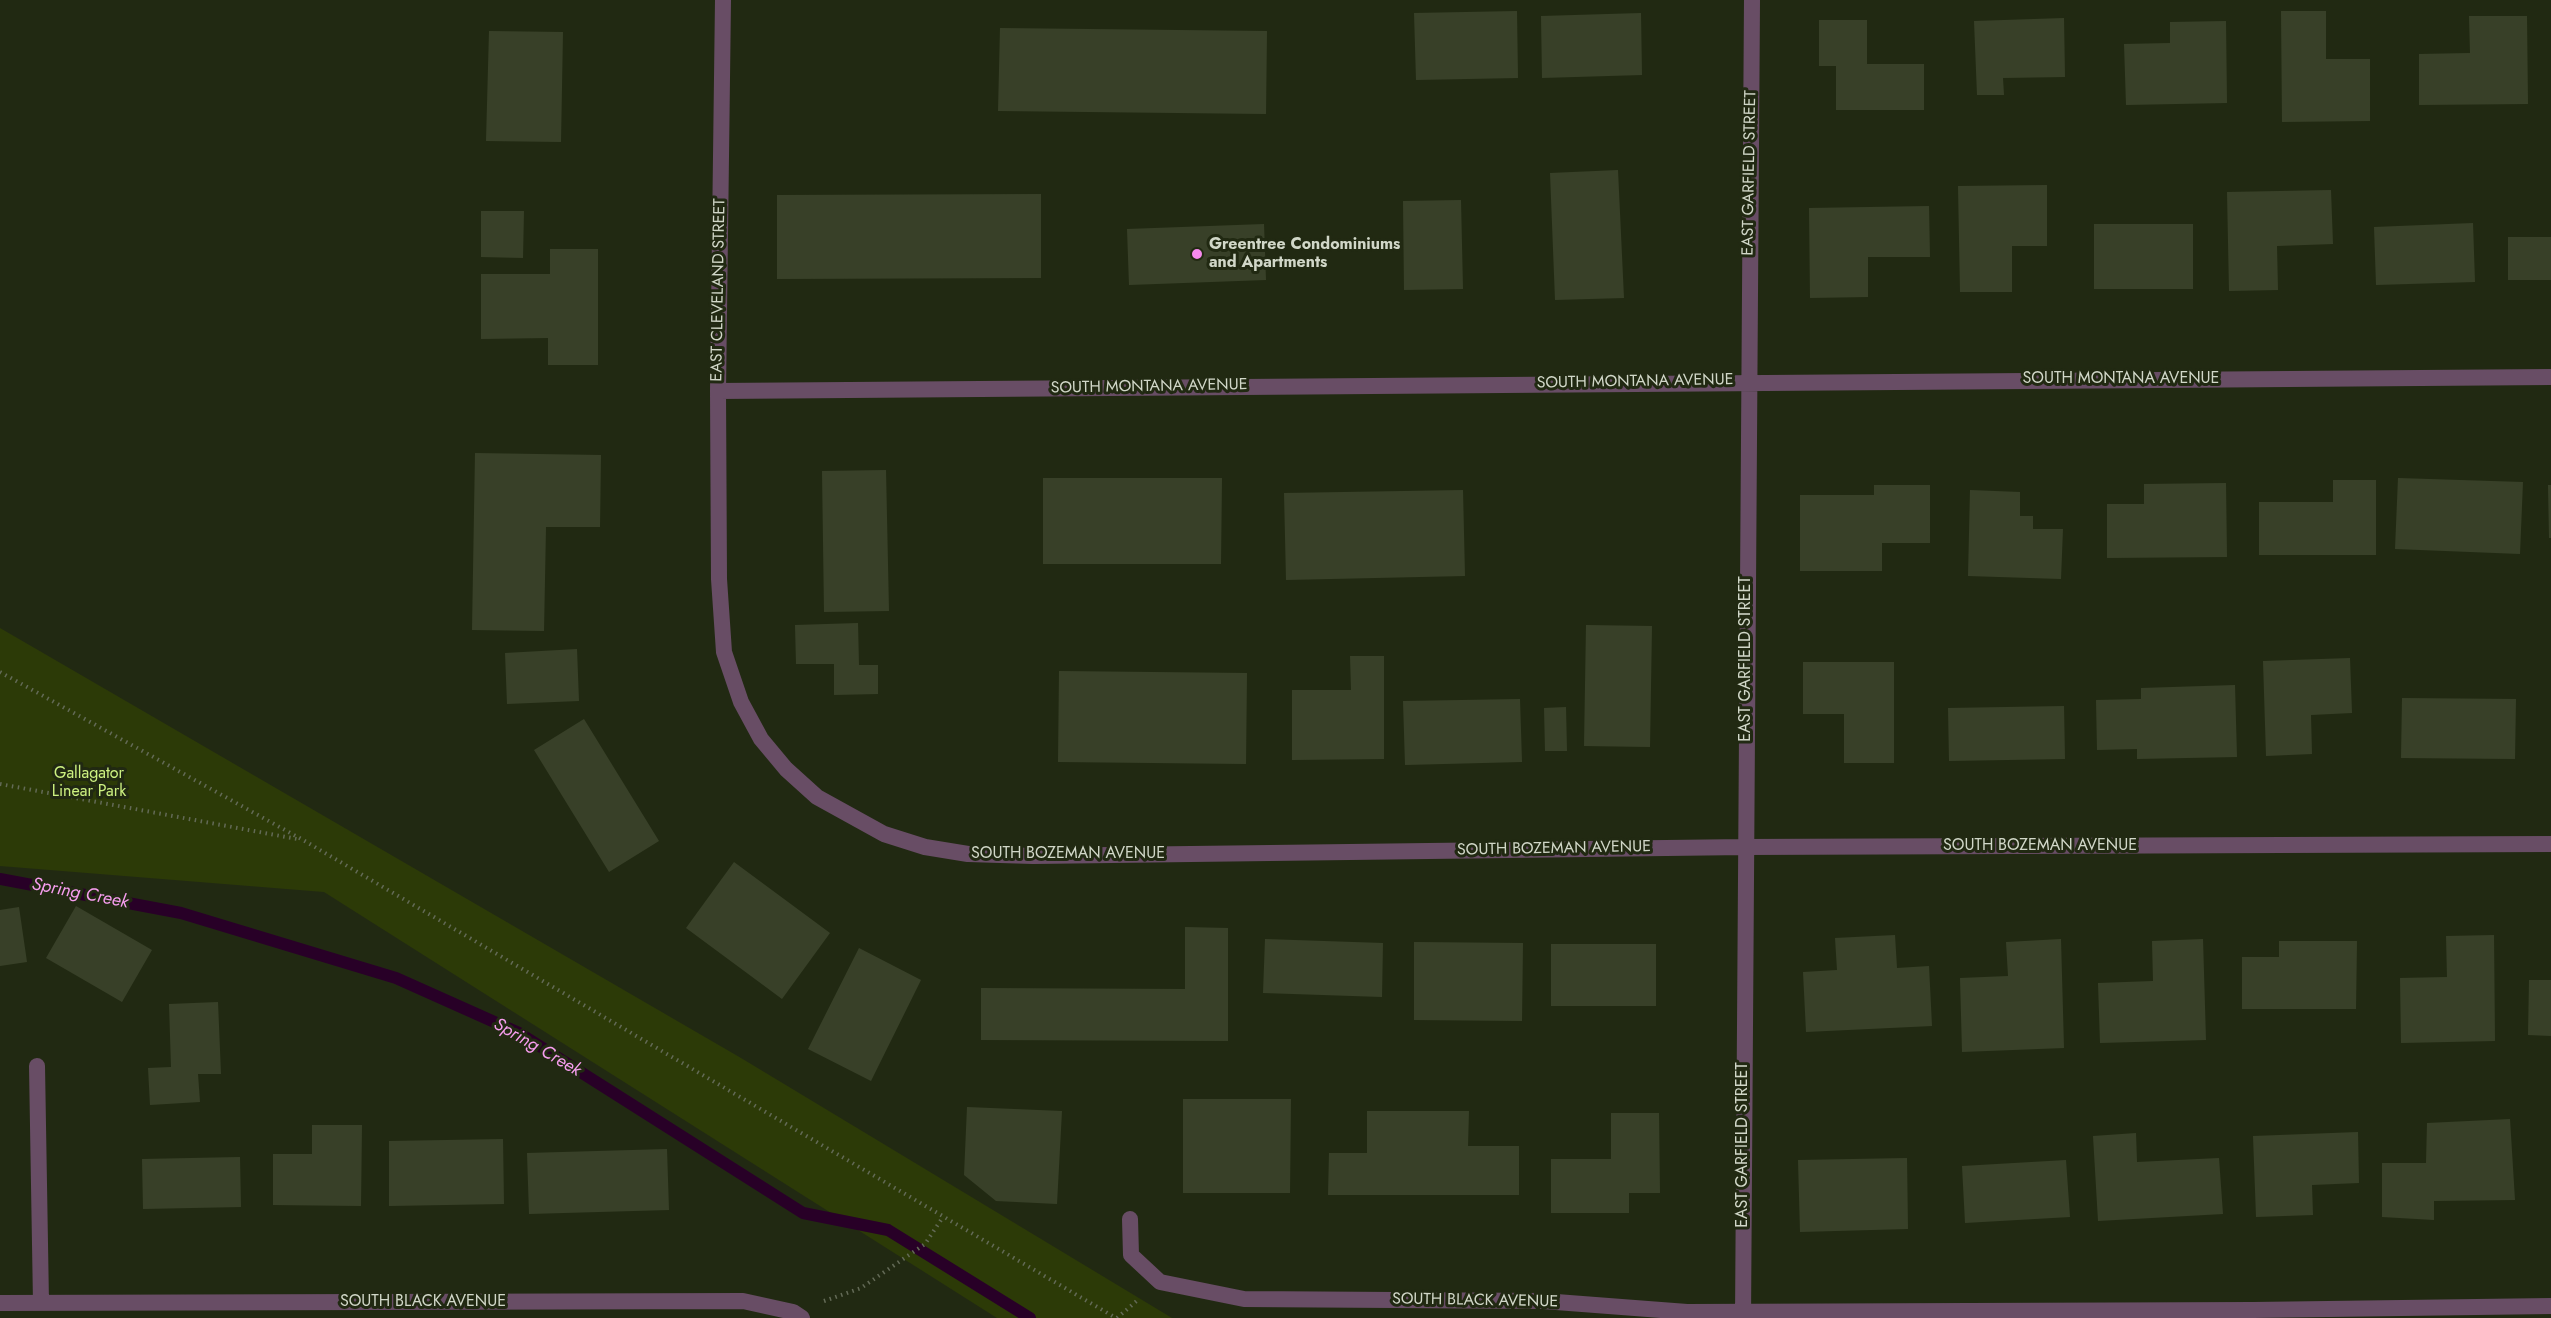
<!DOCTYPE html>
<html>
<head>
<meta charset="utf-8">
<style>
	body { margin:0 }
	canvas { display:block; background:#212912 }
</style>
</head>
<body>
<canvas width="2551" height="1318"></canvas>
<script>
const c = document.querySelector('canvas').getContext('2d');
c.lineJoin = 'round';
function paint(path, color) {
  c.fillStyle = color;
  c.fill(path, 'evenodd');
}
function stroke(path, color, width, dash) {
  c.strokeStyle = color;
  c.lineWidth = width;
  c.lineCap = dash ? 'butt' : 'round';
  c.setLineDash(dash || []);
  c.stroke(path);
}
function write(font, color, halo, rows, align = 'center') {
  c.font = font + ' Jost,sans-serif';
  c.lineWidth = 6;
  c.setLineDash([]);
  c.textBaseline = 'middle';
  c.strokeStyle = halo;
  c.fillStyle = color;
  for (const [text, x, y, turn = 0] of rows) {
    c.save();
    c.translate(x, y);
    c.rotate((+turn || 0) * Math.PI / 180);
    c.textAlign = isNaN(turn) ? turn : align;
    if (halo) c.strokeText(text, 0, 0);
    c.fillText(text, 0, 0);
    c.restore();
  }
}
paint(new Path2D(`
	M0,628L741,1058L1172,1318H997L324,892L0,866Z`), '#2c3a07');
stroke(new Path2D(`
	M0,879L181,913L396,978L519,1033L803,1213L888,1230L1030,1318`), '#280027', 12);
paint(new Path2D(`
	M1517,11L1518,78L1416,80L1414,13Z
	M2281,11H2326V59H2370V121L2282,122Z
	M1641,13L1642,75L1542,78L1541,16Z
	M2469,16H2527L2528,104L2419,105V54L2470,53Z
	M2064,18L2065,77L2003,78L2004,95H1977L1974,21Z
	M1819,20H1867V64H1924V110H1836V66H1819Z
	M2226,21L2227,103L2126,105L2124,44L2170,43V22Z
	M1000,28L1267,31L1266,114L998,111Z
	M489,31L563,32L561,142L486,141Z
	M1618,170L1624,298L1555,300L1550,173Z
	M2047,185V246H2012V292H1960L1958,186Z
	M2331,190L2333,244L2277,246L2278,290L2229,291L2227,192Z
	M1041,194V278L777,279V195Z
	M1461,200L1463,289L1404,290L1403,201Z
	M1929,206L1930,257H1868V297L1810,298L1809,208Z
	M481,211H524L523,258L481,257Z
	M2473,223L2475,282L2376,285L2374,227Z
	M1264,224L1266,280L1129,285L1127,229Z
	M2094,224H2193V289H2094Z
	M2508,237H2551V280H2508Z
	M550,249H598V365H548V338L481,339V274H550Z
	M475,453L601,455L600,527H546L544,631L472,630Z
	M886,470L889,611L824,612L822,471Z
	M1043,478H1222L1221,564H1043Z
	M2398,478L2523,482L2520,554L2395,549Z
	M2333,480H2376V555H2259V502H2333Z
	M2226,483L2227,557L2107,558V504H2144V484Z
	M1874,485H1930V543H1882V571H1800V495H1874Z
	M2548,485H2551V538H2549Z
	M1463,490L1465,576L1286,580L1284,493Z
	M1970,490L2020,492V516H2033V529H2063L2061,579L1968,576Z
	M858,623L859,665H878V694L834,695V664H796L795,625Z
	M1586,625L1652,626L1650,747L1584,746Z
	M577,649L579,701L507,704L505,653Z
	M1350,656H1384V759L1292,760V690H1351Z
	M2350,658L2352,713L2311,715L2312,754L2266,756L2263,661Z
	M1803,662H1894V763H1844V714H1803Z
	M1059,671L1247,673L1246,764L1058,762Z
	M2235,685L2237,757L2137,759V749L2097,750L2096,700L2141,699V688Z
	M2402,698L2516,699L2515,759L2401,758Z
	M1520,699L1522,762L1405,765L1403,701Z
	M2064,706L2065,759L1949,761L1948,708Z
	M1566,707L1567,751H1545L1544,708Z
	M584,719L659,841L609,872L534,750Z
	M734,862L830,933L782,999L686,928Z
	M76,906L152,950L122,1002L46,958Z
	M19,907L27,962L0,966V910Z
	M1185,927L1228,928V1041L981,1040V988L1185,989Z
	M1895,935L1897,968L1929,966L1932,1026L1806,1032L1803,972L1837,970L1835,938Z
	M2494,935L2495,1041L2401,1043L2400,978L2447,977L2446,936Z
	M1265,939L1383,943L1382,997L1263,993Z
	M2061,939L2064,1048L1962,1052L1960,978L2008,976L2006,942Z
	M2203,939L2206,1040L2100,1043L2098,983L2153,981L2152,941Z
	M2279,941H2357L2356,1009H2242V957H2279Z
	M1414,942L1523,943L1522,1021L1414,1020Z
	M1551,944H1656V1006H1551Z
	M859,948L921,980L871,1081L808,1049Z
	M2529,980H2551V1036L2528,1035Z
	M218,1002L221,1074H198L200,1102L150,1105L148,1068L171,1067L169,1004Z
	M1183,1099H1291L1290,1193H1183Z
	M967,1107L1062,1111L1057,1204L996,1201L964,1175Z
	M1367,1111H1469L1468,1146H1519V1195H1328L1329,1153H1367Z
	M1611,1113H1659L1660,1193H1629V1213H1551V1159H1611Z
	M2510,1119L2515,1200L2434,1201V1220L2382,1217V1163H2426L2427,1123Z
	M312,1125H362L361,1206L273,1205V1154H312Z
	M2358,1132L2359,1183L2312,1185L2313,1215L2256,1217L2253,1136Z
	M2136,1133L2137,1162L2219,1158L2223,1214L2098,1221L2093,1136Z
	M503,1139L504,1204L389,1206V1141Z
	M667,1149L669,1210L529,1214L527,1153Z
	M240,1157L241,1207L143,1209L142,1159Z
	M1907,1158L1908,1229L1800,1232L1798,1160Z
	M2066,1160L2070,1217L1965,1223L1962,1166Z`), '#384028');
stroke(new Path2D(`
	M0,672L303,840L1116,1318
	M0,784L297,839
	M824,1301L861,1288L925,1244L943,1217
	M1117,1318L1139,1299`), '#636a56', 4, [1.5, 4.5]);
stroke(new Path2D(`
	M723,0L718,391L719,579L724,652L741,702L761,739L786,769L817,797L884,834L925,847L968,854L1033,856L1745,847L2551,844
	M718,391L2551,377
	M37,1066L41,1303
	M1130,1219L1131,1255L1160,1282L1244,1299L1543,1301L1687,1312L2253,1310L2551,1306
	M0,1303L743,1301L793,1312L802,1318
	M1743,1318L1752,0`), '#684d65', 16);
for (const [x, y, r, color] of [
	[1197,254,6,"#f689ed"]
]) {
  const dot = new Path2D();
  dot.arc(x, y, r, 0, 2 * Math.PI);
  c.fillStyle = color;
  c.fill(dot);
  stroke(dot, '#212912', 2);
}
write('16px', '#d1d7c8', '#212912', [
	["EAST GARFIELD STREET",1750,173,-89],
	["EAST CLEVELAND STREET",719,290,-89],
	["SOUTH MONTANA AVENUE",2121,379],
	["SOUTH MONTANA AVENUE",1635,382,-1],
	["SOUTH MONTANA AVENUE",1149,387,-1],
	["EAST GARFIELD STREET",1746,659,-90],
	["SOUTH BOZEMAN AVENUE",2040,846],
	["SOUTH BOZEMAN AVENUE",1554,849,-1],
	["SOUTH BOZEMAN AVENUE",1068,854],
	["EAST GARFIELD STREET",1743,1145,-90],
	["SOUTH BLACK AVENUE",1475,1301,1],
	["SOUTH BLACK AVENUE",423,1302]
]);
write('bold 16px', '#d1d7c8', '#212912', [
	["Greentree Condominiums",1209,245],
	["and Apartments",1209,263]
], 'left');
write('16px', '#cdf181', '#212912', [
	["Gallagator",89,774],
	["Linear Park",89,792]
]);
write('italic 18px', '#f69dee', '#212912', [
	["Spring Creek",80,894,11],
	["Spring Creek",537,1048,30]
]);
</script>
</body>
</html>
